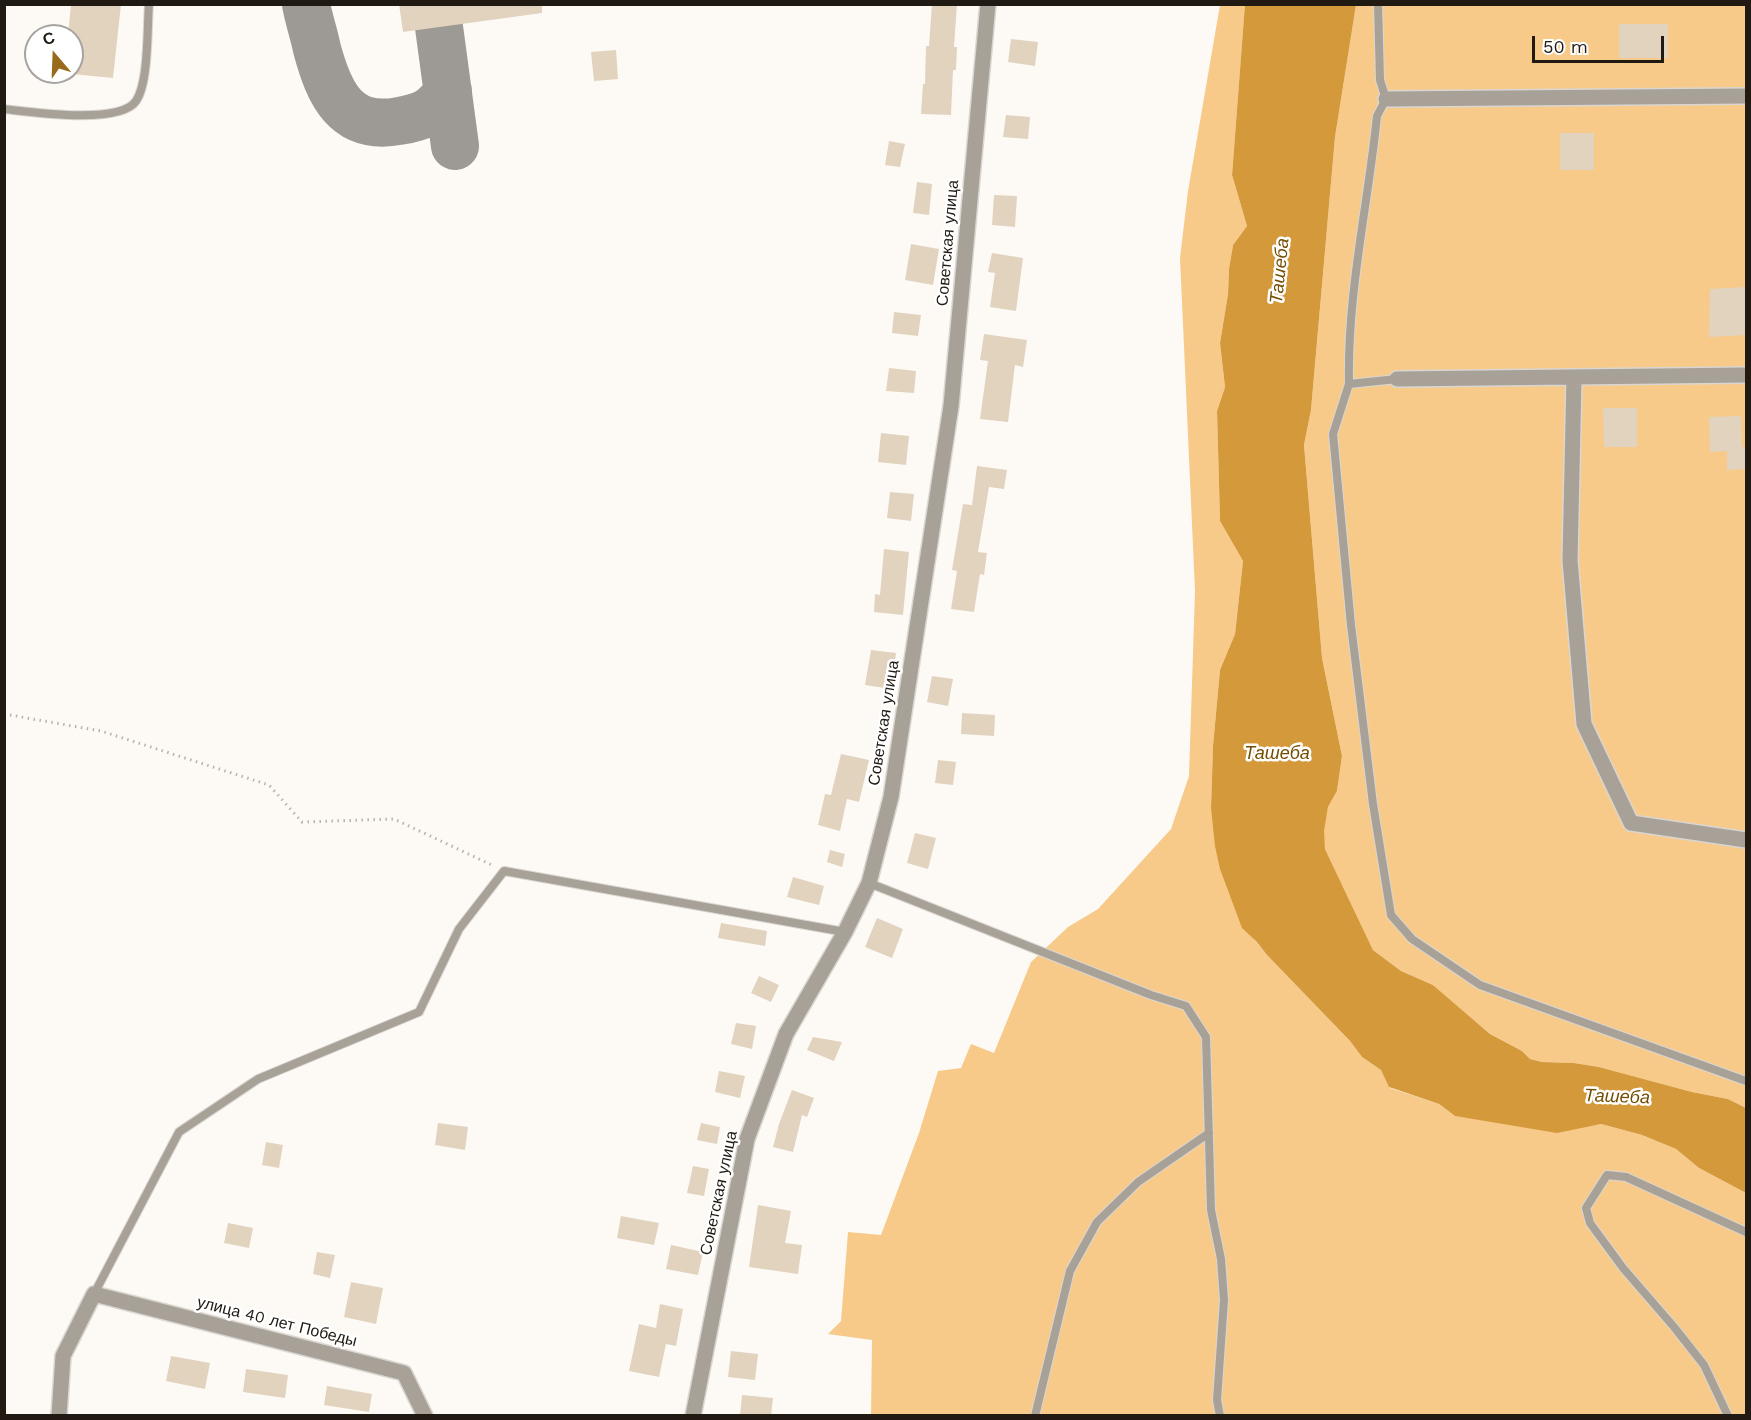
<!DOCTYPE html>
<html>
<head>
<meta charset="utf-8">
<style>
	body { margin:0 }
	#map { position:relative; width:1751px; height:1420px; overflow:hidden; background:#fdfaf6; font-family:"Work Sans",sans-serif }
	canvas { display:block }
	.frame { position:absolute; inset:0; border:6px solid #201a13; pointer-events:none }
	.north { position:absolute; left:24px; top:24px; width:60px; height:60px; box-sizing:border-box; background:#fff; border:2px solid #a6a3a1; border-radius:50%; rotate:341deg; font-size:16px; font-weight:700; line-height:24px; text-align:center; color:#201a13 }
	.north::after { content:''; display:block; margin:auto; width:21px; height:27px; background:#986a1a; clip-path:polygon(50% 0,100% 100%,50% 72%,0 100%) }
	.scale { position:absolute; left:1532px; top:36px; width:132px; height:27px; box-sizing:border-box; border:3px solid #201a13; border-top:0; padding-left:8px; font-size:18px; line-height:21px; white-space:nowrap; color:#201a13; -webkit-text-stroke:4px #fff; paint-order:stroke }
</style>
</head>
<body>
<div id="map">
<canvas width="1751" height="1420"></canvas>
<div class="frame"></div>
<div class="north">С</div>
<div class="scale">50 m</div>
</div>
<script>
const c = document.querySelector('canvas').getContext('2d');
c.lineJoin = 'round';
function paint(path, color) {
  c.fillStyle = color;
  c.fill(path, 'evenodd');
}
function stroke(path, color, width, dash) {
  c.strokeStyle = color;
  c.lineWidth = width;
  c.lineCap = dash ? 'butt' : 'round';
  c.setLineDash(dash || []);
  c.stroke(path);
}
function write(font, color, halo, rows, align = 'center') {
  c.font = font + ' "Work Sans",sans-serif';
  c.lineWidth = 5;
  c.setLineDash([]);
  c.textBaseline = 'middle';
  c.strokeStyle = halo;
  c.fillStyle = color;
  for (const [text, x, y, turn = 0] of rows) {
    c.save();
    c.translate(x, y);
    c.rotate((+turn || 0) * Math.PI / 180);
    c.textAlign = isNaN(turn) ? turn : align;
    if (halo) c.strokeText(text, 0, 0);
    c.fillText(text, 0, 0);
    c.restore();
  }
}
paint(new Path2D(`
	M1220,5H1245L1232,175L1247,226L1233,245L1229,269L1228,294L1220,343L1225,387L1217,411L1220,521L1243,561L1235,634L1220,670L1213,746L1211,808L1250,934L1267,955L1350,1041L1362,1057L1381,1070L1390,1088L1439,1104L1455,1116L1492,1121L1583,1127L1601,1124L1642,1135L1676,1149L1699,1168L1746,1193V1415H871L872,1340L828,1334L841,1321L848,1232L881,1235L919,1133L938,1071L961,1068L971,1044L994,1053L1031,962L1068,927L1098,909L1171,829L1189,776L1195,591L1180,258L1188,191Z
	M1356,5H1746V1108L1728,1099L1692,1092L1599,1067L1574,1063L1542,1062L1530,1059L1522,1051L1490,1034L1433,985L1401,971L1373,950L1325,849L1323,831L1328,807L1337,791L1342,756L1322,658L1304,445L1311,410L1335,137Z`), '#f7ca89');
paint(new Path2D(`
	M1245,4L1356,5L1335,137L1311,410L1304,445L1322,658L1342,756L1337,791L1328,807L1324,831L1325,849L1373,950L1401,971L1433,985L1490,1034L1522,1051L1530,1059L1542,1062L1574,1063L1599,1067L1692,1092L1728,1099L1746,1108V1193L1699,1168L1676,1149L1642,1135L1601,1124L1557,1133L1455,1116L1439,1104L1389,1087L1381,1070L1362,1057L1350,1041L1267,955L1256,941L1242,928L1220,869L1215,846L1211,808L1213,746L1220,670L1235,634L1243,561L1220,521L1217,411L1225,387L1220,343L1228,294L1229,269L1233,245L1247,226L1232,175Z`), '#d4993b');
stroke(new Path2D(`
	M306,4C309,20 314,34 317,49C329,93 345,131 399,121C423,117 435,112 448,91
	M439,27L455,146`), '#9d9994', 48);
paint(new Path2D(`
	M71,4H121L113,78L72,74V36H68Z
	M399,4H542V13L403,32Z
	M932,4H957L954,47H957L956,70H953L951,115L921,114L923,84H925L926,46H929Z
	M1619,24H1668V58H1619Z
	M1011,39L1038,42L1035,66L1008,62Z
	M616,50L618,79L594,81L591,52Z
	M1006,115L1030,117L1028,139L1003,137Z
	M1560,133H1594V170H1560Z
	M889,141L905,144L900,167L885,165Z
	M917,182L932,184L929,215L913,213Z
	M994,195L1017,196L1015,227L992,225Z
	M911,244L939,249L933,285L905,280Z
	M992,253L1023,258L1016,311L990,307L995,273L988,272Z
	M1746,287V335L1709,337L1710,289Z
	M894,312L921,315L918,336L892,333Z
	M984,334L1027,340L1023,367L1015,365L1008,422L980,419L988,361L980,360Z
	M889,368L916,371L914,393L886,391Z
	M1603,408H1637V447H1604Z
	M1741,416L1742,447H1746V469L1727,470V451L1710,452L1709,417Z
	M881,433L909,436L906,465L878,462Z
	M977,466L1007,470L1004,489L989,487L978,552L987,553L984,575L980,574L974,612L951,609L957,571L952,570L963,504L972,505Z
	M890,492L914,494L911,521L887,518Z
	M884,549L909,552L903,615L874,612L875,594L880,595Z
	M871,650L896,653L891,689L865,685Z
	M932,676L953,679L948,706L927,702Z
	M962,713L995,715L994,736L961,734Z
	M841,754L869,760L859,802L847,799L840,831L818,825L825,794L831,795Z
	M938,760L956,762L953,785L935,783Z
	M915,833L936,838L928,869L907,863Z
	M830,850L845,854L842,867L827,862Z
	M793,877L824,886L819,905L787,897Z
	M877,918L903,929L892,958L865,947Z
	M721,923L767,931L765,946L718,938Z
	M759,976L779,985L771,1002L751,993Z
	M736,1023L756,1026L752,1049L731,1044Z
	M813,1037L842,1042L834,1061L807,1050Z
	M719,1071L745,1076L740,1098L715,1092Z
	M792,1090L814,1098L807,1117L802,1115L793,1152L773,1147L779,1124Z
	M438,1123L468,1127L465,1150L435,1145Z
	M701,1123L720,1127L717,1144L697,1140Z
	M266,1142L283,1145L279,1168L262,1165Z
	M693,1166L709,1169L704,1196L687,1193Z
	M758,1205L791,1211L785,1243L802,1245L798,1274L749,1267Z
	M621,1216L659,1223L654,1245L617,1238Z
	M228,1223L253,1228L249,1248L224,1243Z
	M671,1245L703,1252L698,1275L666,1269Z
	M317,1252L335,1255L330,1278L313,1274Z
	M351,1282L383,1288L376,1324L344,1317Z
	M660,1304L683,1309L676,1346L666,1344L659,1377L629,1371L639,1324L656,1328Z
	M731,1351L758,1354L755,1380L728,1377Z
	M171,1356L210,1363L205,1389L166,1381Z
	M246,1369L288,1375L285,1398L243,1392Z
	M327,1386L372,1394L369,1412L324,1405Z
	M742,1395L773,1398L771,1416H740Z`), '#e2d3bf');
const service = new Path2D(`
	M4,109C31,112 120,125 136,101C149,82 147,28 149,4
	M1397,379L1349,384L1333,434L1351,625L1373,804L1391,915L1412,939L1480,985L1746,1081
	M1349,384C1347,294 1368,205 1377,116L1386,99L1380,80L1378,4
	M869,883L1151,995L1186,1006L1206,1037L1211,1210L1221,1259L1224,1300L1217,1400L1220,1416
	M94,1294L179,1132L258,1079L419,1012L459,929L504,871L845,932
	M1035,1416L1070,1271L1097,1222L1138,1182L1209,1133
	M1728,1416L1704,1365L1674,1327L1623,1268L1590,1223L1586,1208L1607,1175L1626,1177L1746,1232`);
const minor = new Path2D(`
	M1386,99L1746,96
	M1574,378L1570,560L1584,724L1631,823L1746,840
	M1397,379L1746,375
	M59,1416L63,1356L94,1294L404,1373L425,1416`);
const tertiary = new Path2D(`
	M693,1416L747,1139L786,1034L845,932L869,883L891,797L951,406L988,4`);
stroke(service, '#dad6d2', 10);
stroke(minor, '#dad6d2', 18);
stroke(tertiary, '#dad6d2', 18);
stroke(new Path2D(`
	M4,714L101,731L269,785L302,822L394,819L494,866`), '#b7b3ae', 3, [1.5, 4.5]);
stroke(service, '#a7a198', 8);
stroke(minor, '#a7a198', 15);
stroke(tertiary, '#a7a198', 15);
write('16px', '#201a13', '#fff', [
	["Советская улица",948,243,-85],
	["Советская улица",884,723,-81],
	["Советская улица",719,1193,-78],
	["улица 40 лет Победы",277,1322,14]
]);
write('italic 18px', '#744d01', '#fff', [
	["Ташеба",1280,271,-84],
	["Ташеба",1277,754],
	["Ташеба",1617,1097,2]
]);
</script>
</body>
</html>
